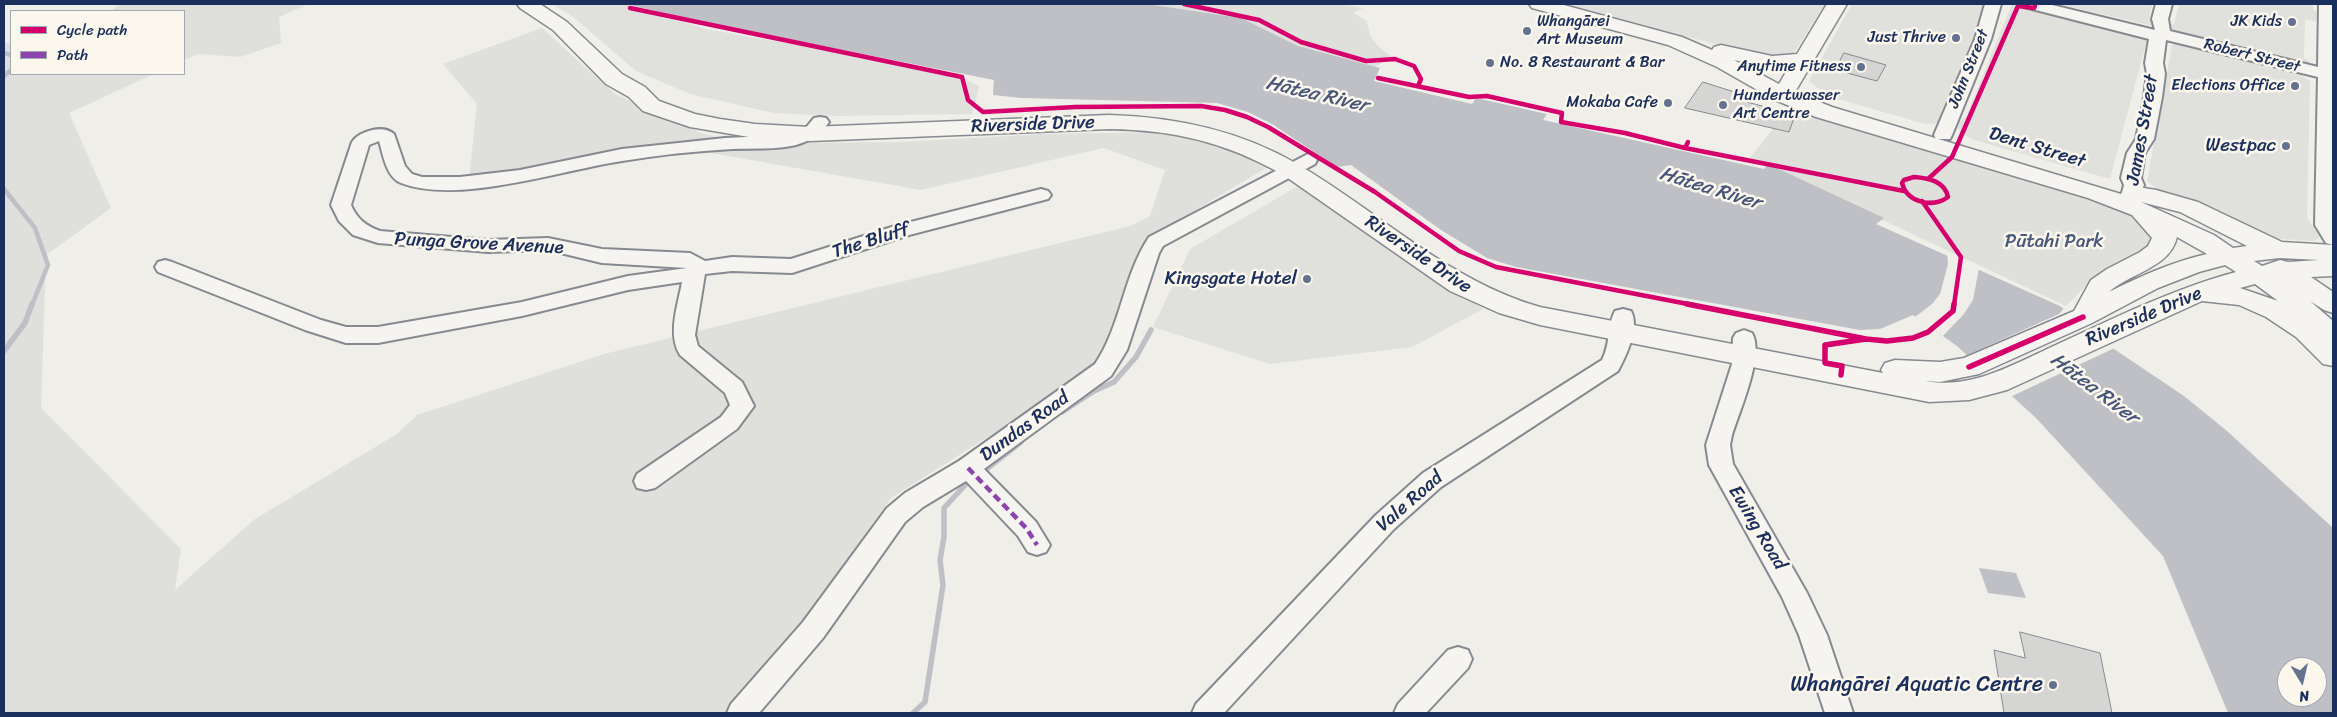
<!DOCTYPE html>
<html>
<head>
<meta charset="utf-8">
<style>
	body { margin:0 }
	#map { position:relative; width:2337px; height:717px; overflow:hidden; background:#efeee9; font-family:Sriracha,sans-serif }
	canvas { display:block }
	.frame { position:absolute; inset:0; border:5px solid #1b2f5e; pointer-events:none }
	.legend { position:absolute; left:10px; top:10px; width:175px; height:65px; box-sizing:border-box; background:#fbf7ec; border:1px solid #a1a7b3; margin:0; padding:6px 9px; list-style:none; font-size:15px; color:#1b2f5e }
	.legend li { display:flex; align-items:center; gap:10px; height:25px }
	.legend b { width:25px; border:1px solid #a1a7b3 }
	.north { position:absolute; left:2277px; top:657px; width:50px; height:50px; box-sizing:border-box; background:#fbf7ec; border:1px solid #a1a7b3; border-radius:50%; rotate:171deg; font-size:14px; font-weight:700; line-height:20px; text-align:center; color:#1b2f5e }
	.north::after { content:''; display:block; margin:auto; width:18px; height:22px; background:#65728f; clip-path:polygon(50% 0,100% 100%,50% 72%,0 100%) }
</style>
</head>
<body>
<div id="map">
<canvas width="2337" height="717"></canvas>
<div class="frame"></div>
<ul class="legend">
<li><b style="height:6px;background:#d6006c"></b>Cycle path</li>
<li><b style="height:6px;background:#8e44ad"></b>Path</li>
</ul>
<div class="north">N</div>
</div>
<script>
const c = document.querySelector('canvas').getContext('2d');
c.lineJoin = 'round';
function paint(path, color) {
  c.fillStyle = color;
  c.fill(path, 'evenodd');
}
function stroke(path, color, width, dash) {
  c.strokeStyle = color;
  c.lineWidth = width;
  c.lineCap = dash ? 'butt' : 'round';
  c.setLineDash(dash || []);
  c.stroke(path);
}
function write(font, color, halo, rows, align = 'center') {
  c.font = font + ' Sriracha,sans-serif';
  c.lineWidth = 5;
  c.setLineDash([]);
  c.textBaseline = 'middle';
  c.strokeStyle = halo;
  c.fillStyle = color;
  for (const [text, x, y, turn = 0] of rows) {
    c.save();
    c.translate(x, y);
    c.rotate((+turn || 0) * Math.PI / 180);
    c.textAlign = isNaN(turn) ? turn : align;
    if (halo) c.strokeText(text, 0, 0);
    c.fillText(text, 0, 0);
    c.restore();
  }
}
paint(new Path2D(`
	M552,4H626L706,29L864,57L966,80L979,86L972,114L835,116L774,113L690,94L636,71L572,16Z
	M1565,4H1825L1790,59L1775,60Z
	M1852,4H1989L1941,112L1943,118L1941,123L1925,124L1828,96L1809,81Z
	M2012,4L2148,36L2110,179L1974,140L1962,134L1957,127L1959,122L1966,117Z
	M2059,4H2152L2149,18L2159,23L2158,27Z
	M2179,4H2313V10L2317,12L2316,21L2305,20L2304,58L2311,62L2304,63L2174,32L2170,30L2166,21L2174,25Z
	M2182,44L2296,72L2310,81L2307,218L2320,237L2314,241L2266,238L2158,190L2147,181L2172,45Z
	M1300,185L1483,309L1412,347L1270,364L1153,327L1190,249Z`), '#e0e0dd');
paint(new Path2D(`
	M120,4H309L279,17L281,43L240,57L198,54L184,60V11H111Z
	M1147,4H1341L1363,8L1353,13L1367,21C1370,41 1376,45 1392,57L1375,67L1298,46L1241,18Z
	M542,28L615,94L701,133L721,138L786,143L901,142L1044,134L1162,132L1212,141L1251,157L1268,167L1153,235L1113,325L1102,365L891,498L737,713H4V42L11,44V74H154L69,113L111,208L46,255L41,408L181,549L175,590L255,519L397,434L417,415L604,354L1130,226L1150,216L1165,170L1104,148L921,190L666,145L469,179L477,104L443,64Z
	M1790,107L2097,199L2136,216L2154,237L2153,244L2088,284L2066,306L1750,158Z`), '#dfdfdc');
paint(new Path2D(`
	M626,4H1147L1241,18L1298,46L1380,68L1374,81L1472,104L1476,98L1547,114L1543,120L1764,169L1768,164L1884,218L1876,224L2060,306L2114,349L2184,396L2227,431L2333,528V713H2228L2163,556L2036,418L1957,346L1913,315L1880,329L1860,330L1516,267L1487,258L1441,230L1351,165L1337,167L1272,124L1248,112L1217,103L1022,98L993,95L994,80L707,23ZM2287,667H2317V697H2287Z
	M1979,568L2016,573L2026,598L1988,593Z`), '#bec0c6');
paint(new Path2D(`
	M1947,253L1979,268L1973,300L1963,315L1943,336L1915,317L1932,304L1940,294L1948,264Z
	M2065,307L2117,347L2010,397L1965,356L2050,318L2059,314Z`), '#efeee9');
stroke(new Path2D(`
	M4,53L11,55
	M4,76L11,70
	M4,189L35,228L48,265L32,305`), '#bec0c6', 4.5);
stroke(new Path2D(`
	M4,351L25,323L32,304
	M1062,412L1094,391L1114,382L1136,357L1151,330
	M984,471L1021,442
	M913,713L925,702L943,585L940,560L944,537V508L967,483`), '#bec0c6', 5.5);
const building = new Path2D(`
	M1844,53L1886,65L1877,81L1836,70Z
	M1703,82L1750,97L1747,102L1795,115L1789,132L1685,108Z
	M2020,632L2100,653L2112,713H2004L1994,650L2025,658Z`);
paint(building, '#d5d5d4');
stroke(building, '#868a90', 1);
const minor = new Path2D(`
	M1985,4H2001L1991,39L1952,135L1950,139H1936L1934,135L1975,39Z
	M2022,4H2048L2155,30L2152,19L2156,4H2172L2168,19L2170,31L2318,67L2319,4H2333V245L2326,243L2315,225L2318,77L2166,40L2163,63L2165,74L2162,97L2154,139L2145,153L2141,178L2144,185L2139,197L2132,199L2125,197L2122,193L2124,185L2121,178L2127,153L2136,139L2144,97L2147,74L2145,63L2149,39L2024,7Z
	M820,117L826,118L829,122C820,135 812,140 796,145C776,150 752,148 732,149C695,151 658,155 622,161C562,170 458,205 401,183C386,177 383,154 379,141L369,145L351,205C357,219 366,226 380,231L488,240L548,238L602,249L690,253L705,261L732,257L791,259L895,226L1041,189L1048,191L1051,195L1048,199L909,235L792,273L732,271L705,274L695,335L698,346L742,382L754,406L737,429L655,488L646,490L637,488L634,481L637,474L721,417L730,405L725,393L680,355C667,334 678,305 682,282L628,290L522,316L378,343H346L305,330L158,272L155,267L158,262L165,260L172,262L321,320L346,327H378L522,302L628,276L687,268L602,263L548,250L488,252L378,243L353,235L339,221L331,205L352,142C359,131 383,124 394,134L405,166L412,174L422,177H460L520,170L622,149L725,138L790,135L804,130L814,118Z
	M1308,154L1315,156L1317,160L1315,164L1163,246L1159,253L1127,350L1111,376L984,469L1036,522L1050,545L1046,552L1037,555L1028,552L1018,536L966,481L923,507L905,522L823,638L759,713H727L731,704L803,622L887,508L905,493L959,461L1095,364C1121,326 1123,276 1149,237Z
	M1623,309L1631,311C1640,327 1626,356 1618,371L1441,487L1394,529L1224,713H1192L1196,704L1376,515L1423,473L1602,360C1611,343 1607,325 1615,311Z
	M1744,330L1752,333C1765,354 1739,412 1732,435L1730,445L1733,464L1807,593L1827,635L1853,713H1825L1799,635L1782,597L1709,465L1706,445L1732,364L1733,338L1736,333Z
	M1458,647L1468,650L1472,659L1468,668L1426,713H1394L1398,704L1448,650Z`);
const major = new Path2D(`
	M517,4H540L567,22L622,74L645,87L659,101L695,114L720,119L755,124L810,127L1109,115C1175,117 1239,130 1297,164C1378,211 1448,281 1540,307L1883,373L1881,370L1885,363L1895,360L1940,362L1964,358L2074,311L2091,280L2107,269L2140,252L2148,246L2152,238L2132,215L2088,198L1816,117L1775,100L1717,67L1668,45L1532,8L1529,4H1560L1682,37L1712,50L1714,47L1721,45L1772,56L1797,54L1827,4H1847L1795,92L1832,107L2121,194L2124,188L2132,186L2156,190L2198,202L2282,242L2333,245V276L2311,277L2333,292V313L2324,310L2310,301L2333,321V366L2323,364L2296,337L2266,317L2239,305L2202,301L2007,390L1969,400L1929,402L1540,325L1499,313L1450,291L1282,174C1224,142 1175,130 1109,129L810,141L755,138L690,127L643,111L629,97L606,84L553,30L520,8ZM1734,60L1772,68L1789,67L1779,84ZM2141,202L2180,212L2247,246L2233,248L2214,235ZM2177,237L2207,254C2172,262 2141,276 2109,292C2130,273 2170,268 2177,237ZM2280,258L2319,260L2288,262L2280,260L2262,266L2254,261ZM2225,265L2236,272C2194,283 2154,300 2114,318C2091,329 2068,339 2045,350C2007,368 1968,389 1925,381L1940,382L1979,374L2092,323L2158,288L2199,272ZM2255,284L2278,301L2240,288Z`);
stroke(minor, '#868a90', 4);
stroke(major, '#868a90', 3);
paint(minor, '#f5f4f0');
paint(major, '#f5f4f0');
stroke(new Path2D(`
	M968,468L1027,529L1037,545`), '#8e44ad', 4.5, [8, 4.5]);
stroke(new Path2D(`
	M1184,4L1259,20L1301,42L1366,61L1395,59L1414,66L1421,79L1418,86
	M630,8L962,77L968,100L983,112L1075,107L1201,106L1225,110L1247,117L1268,127L1375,192L1459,251L1496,267L1693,305
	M1378,78L1469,97L1487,96L1562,113L1561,122L1625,133L1685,148L1688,142
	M1685,148L1904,191
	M1914,177C1928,178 1945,181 1948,197C1933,208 1907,203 1902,183L1904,180Z
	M1928,179L1952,157L2018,6L2034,8L2035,6
	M1922,201L1961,257L1954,305`), '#d6006c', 4.5);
stroke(new Path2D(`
	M1687,304L1866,339
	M1969,367L2083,317
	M1841,375L1842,366L1825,363V345L1866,339L1887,341L1913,338L1928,332L1953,311L1954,304`), '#d6006c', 5.5);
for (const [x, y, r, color] of [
	[2292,22,5,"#65728f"],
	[1527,31,5,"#65728f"],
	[1956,38,5,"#65728f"],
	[1490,63,5,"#65728f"],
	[1861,67,5,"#65728f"],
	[2295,86,5,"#65728f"],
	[1668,103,5,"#65728f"],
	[1723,105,5,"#65728f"],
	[2286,146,5,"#65728f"],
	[1307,279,5,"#65728f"],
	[2053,685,5,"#65728f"]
]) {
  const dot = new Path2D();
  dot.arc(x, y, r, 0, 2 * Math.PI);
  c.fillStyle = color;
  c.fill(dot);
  stroke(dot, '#fbf7ec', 2);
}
write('16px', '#1b2f5e', '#fbf7ec', [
	["Whangārei",1537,22,"left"],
	["Art Museum",1537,40,"left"],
	["JK Kids",2282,22],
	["Just Thrive",1946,38],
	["No. 8 Restaurant & Bar",1500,63,"left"],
	["Anytime Fitness",1851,67],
	["Elections Office",2285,86],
	["Hundertwasser",1733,96,"left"],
	["Art Centre",1733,114,"left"],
	["Mokaba Cafe",1658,103]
], 'right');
write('16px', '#1b2f5e', '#fbf7ec', [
	["Robert Street",2252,56,14],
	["John Street",1969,69,-68]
]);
write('19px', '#1b2f5e', '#fbf7ec', [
	["Riverside Drive",1033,125,-2],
	["James Street",2143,130,-80],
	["Dent Street",2037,148,17],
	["The Bluff",871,241,-18],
	["Punga Grove Avenue",479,244,3],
	["Riverside Drive",1418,255,34],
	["Riverside Drive",2144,317,-23],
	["Dundas Road",1025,427,-36],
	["Vale Road",1410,502,-41],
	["Ewing Road",1757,528,59]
]);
write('19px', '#1b2f5e', '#fbf7ec', [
	["Westpac",2276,146],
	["Kingsgate Hotel",1297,279]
], 'right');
write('19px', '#49587b', '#fbf7ec', [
	["Pūtahi Park",2054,242]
]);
write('italic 20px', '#465579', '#fbf7ec', [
	["Hātea River",1317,95,13],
	["Hātea River",1710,189,17],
	["Hātea River",2094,389,37]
]);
write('22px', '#1b2f5e', '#fbf7ec', [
	["Whangārei Aquatic Centre",2043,685]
], 'right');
</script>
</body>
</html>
